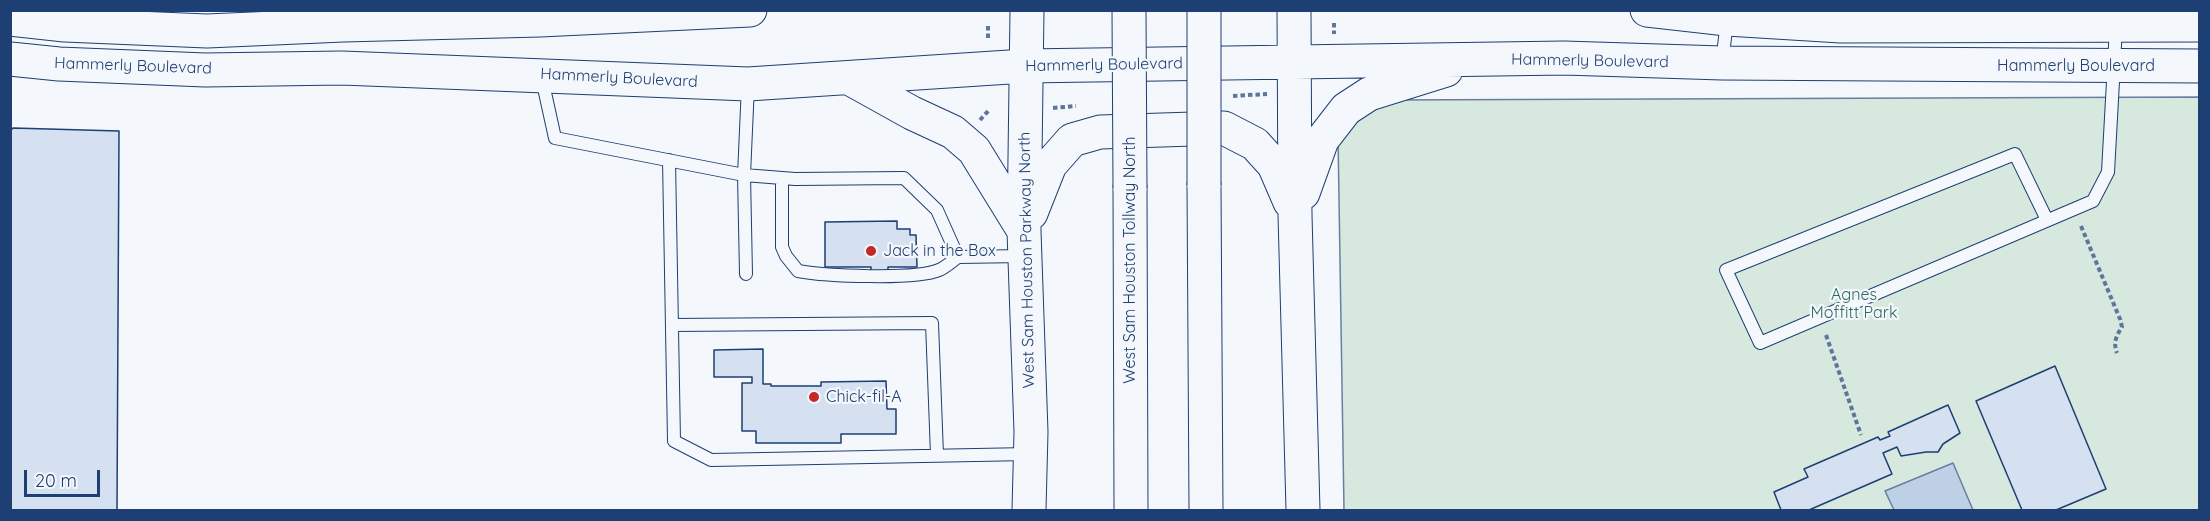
<!DOCTYPE html>
<html>
<head>
<meta charset="utf-8">
<style>
	body { margin:0 }
	#map { position:relative; width:2210px; height:521px; overflow:hidden; background:#f4f7fb; font-family:Quicksand,sans-serif }
	canvas { display:block }
	.frame { position:absolute; inset:0; border:12px solid #1d3f73; pointer-events:none }
	.scale { position:absolute; left:24px; top:470px; width:76px; height:27px; box-sizing:border-box; border:3px solid #1d3f73; border-top:0; padding-left:8px; font-size:18px; line-height:21px; white-space:nowrap; color:#1d3f73; -webkit-text-stroke:4px #f4f7fb; paint-order:stroke }
</style>
</head>
<body>
<div id="map">
<canvas width="2210" height="521"></canvas>
<div class="frame"></div>
<div class="scale">20 m</div>
</div>
<script>
const c = document.querySelector('canvas').getContext('2d');
c.lineJoin = 'round';
function paint(path, color) {
  c.fillStyle = color;
  c.fill(path, 'evenodd');
}
function stroke(path, color, width, dash) {
  c.strokeStyle = color;
  c.lineWidth = width;
  c.lineCap = dash ? 'butt' : 'round';
  c.setLineDash(dash || []);
  c.stroke(path);
}
function write(font, color, halo, rows, align = 'center') {
  c.font = font + ' Quicksand,sans-serif';
  c.lineWidth = 4.5;
  c.setLineDash([]);
  c.textBaseline = 'middle';
  c.strokeStyle = halo;
  c.fillStyle = color;
  for (const [text, x, y, turn = 0] of rows) {
    c.save();
    c.translate(x, y);
    c.rotate((+turn || 0) * Math.PI / 180);
    c.textAlign = isNaN(turn) ? turn : align;
    if (halo) c.strokeText(text, 0, 0);
    c.fillText(text, 0, 0);
    c.restore();
  }
}
const green = new Path2D(`
	M2199,97V510H1344L1338,136L1384,100Z`);
paint(green, '#d7e8df');
stroke(green, '#687fa3', 1.5);
const water = new Path2D(`
	M1953,463L1973,510H1894L1885,491Z`);
paint(water, '#bed0e5');
stroke(water, '#687fa3', 1.5);
const building = new Path2D(`
	M13,128L119,131L117,510H10V131Z
	M897,221V229H910V235H916L917,267H888V273L871,274V267H825V222Z
	M763,349V384H771V386H821V382L886,381L887,409H896V434H841V443H756V431H742V383H752V377H714V350Z
	M2055,366L2106,489L2056,510H2022L1976,401Z
	M1948,405L1960,433L1943,444L1938,452H1926L1901,456L1897,447L1883,453L1892,474L1809,510H1781L1774,492L1808,477L1804,469L1878,437L1880,440L1890,436L1888,432Z`);
paint(building, '#d5e0f0');
stroke(building, '#1d3f73', 1.5);
const lane = new Path2D(`
	M1722,63L1727,21
	M542,79L555,138L744,175L795,179L904,178L937,210L958,257L1024,256
	M669,160L674,441L711,460L1029,454
	M782,178V247L786,256L798,271C825,276 916,280 939,270C946,267 952,261 958,257
	M2047,220L2015,154L1726,270L1760,343L2093,201L2108,172L2116,27
	M746,274L744,175L748,85
	M672,325L932,323L937,455`);
const secondary = new Path2D(`
	M1027,10L1024,231L1031,432L1029,510
	M1294,10L1295,215L1303,510
	M1647,10L1727,19L1841,26L2200,25
	M10,19L65,25L207,31L343,25L540,20L750,10
	M10,59L59,64L205,70L342,68L748,84L1025,66L1564,58L1722,63L2200,66
	M849,78L912,113L953,132L974,150L1024,231
	M1303,193L1322,140L1346,109L1369,94L1446,70
	M1031,213L1050,165L1072,140L1100,132L1224,128L1255,144L1274,165L1290,202`);
const highway = new Path2D(`
	M1204,185L1206,510
	M1130,188L1131,510`);
stroke(lane, '#1d3f73', 14);
stroke(secondary, '#1d3f73', 35);
stroke(highway, '#1d3f73', 35);
stroke(new Path2D(`
	M1334,23V34
	M988,26V40
	M1233,96L1267,94
	M1053,108L1076,106
	M980,120L990,109
	M2081,226L2120,319L2122,327C2116,336 2113,343 2117,353
	M1826,335L1861,435`), '#5e769c', 4, [4.5, 3]);
stroke(lane, '#f4f7fb', 12);
stroke(secondary, '#f4f7fb', 33);
stroke(highway, '#f4f7fb', 33);
const highwayBridge = new Path2D(`
	M1129,10L1130,188
	M1204,10V185`);
stroke(highwayBridge, '#1d3f73', 35, []);
stroke(highwayBridge, '#f4f7fb', 33);
for (const [x, y, r, color] of [
	[871,251,6,"#c62828"],
	[814,397,6,"#c62828"]
]) {
  const dot = new Path2D();
  dot.arc(x, y, r, 0, 2 * Math.PI);
  c.fillStyle = color;
  c.fill(dot);
  stroke(dot, '#f4f7fb', 2);
}
write('16px', '#1d3f73', '#f4f7fb', [
	["Hammerly Boulevard",1590,61,1],
	["Hammerly Boulevard",1104,65,-1],
	["Hammerly Boulevard",133,66,2],
	["Hammerly Boulevard",2076,66],
	["Hammerly Boulevard",619,78,3],
	["West Sam Houston Parkway North",1027,260,-91],
	["West Sam Houston Tollway North",1130,260,-90]
]);
write('16px', '#1d3f73', '#f4f7fb', [
	["Jack in the Box",883,251],
	["Chick-fil-A",826,397]
], 'left');
write('16px', '#2c6c60', '#f4f7fb', [
	["Agnes",1854,295],
	["Moffitt Park",1854,313]
]);
</script>
</body>
</html>
